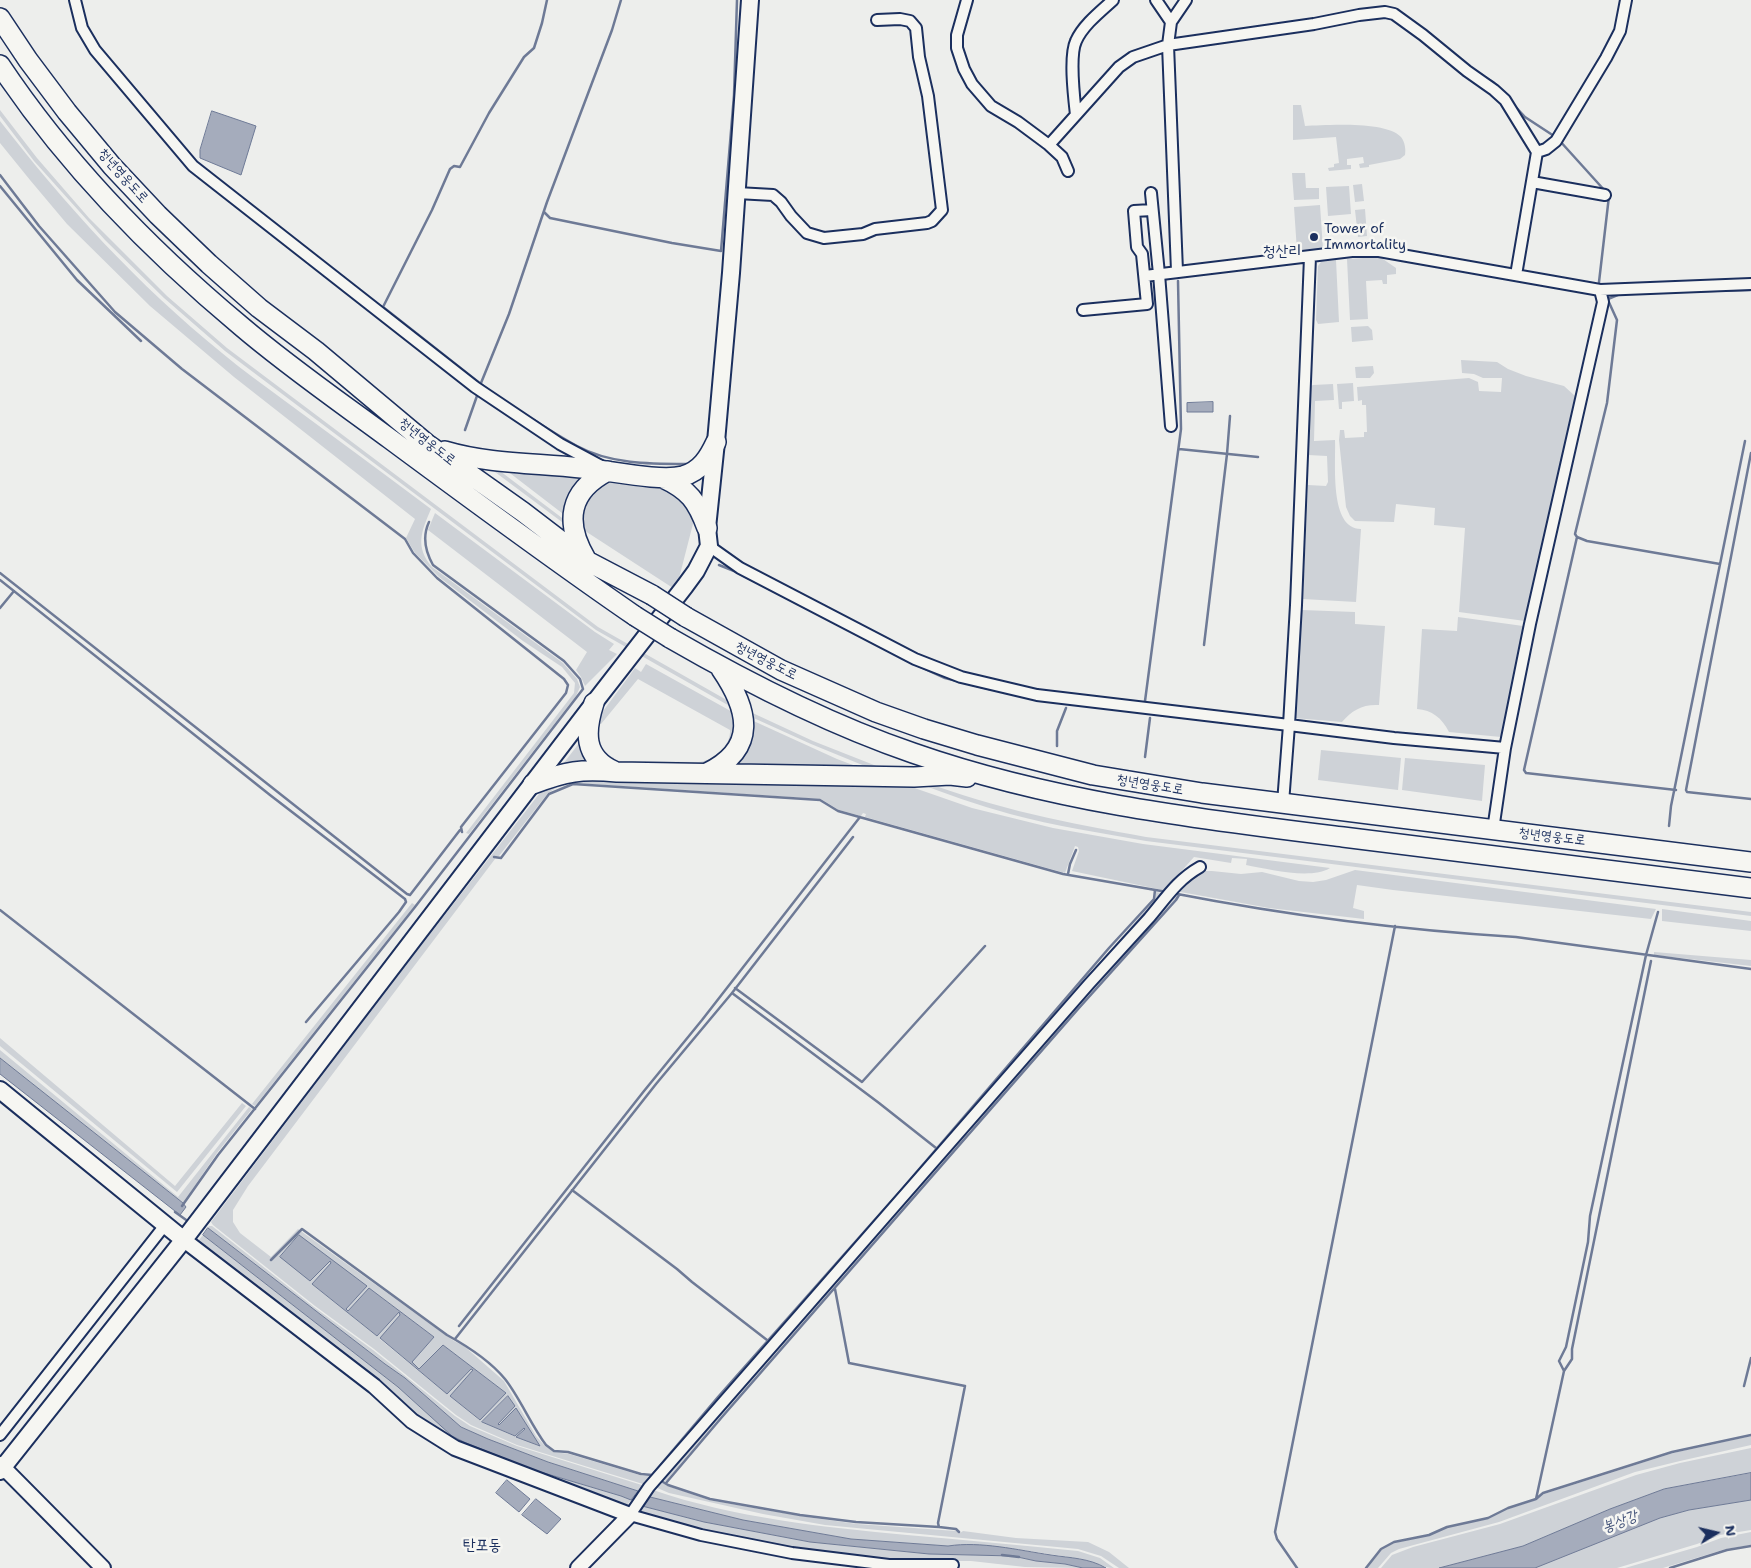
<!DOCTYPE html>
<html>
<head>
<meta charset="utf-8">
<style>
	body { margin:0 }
	#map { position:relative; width:1751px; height:1568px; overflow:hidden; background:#edeeec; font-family:"Shantell Sans",sans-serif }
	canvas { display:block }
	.north { position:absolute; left:1691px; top:1508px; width:50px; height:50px; -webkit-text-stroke:4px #f6f6f2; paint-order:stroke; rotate:81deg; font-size:14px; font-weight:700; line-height:20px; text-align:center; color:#1b2f5e }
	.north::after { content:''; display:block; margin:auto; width:18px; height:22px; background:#1b2f5e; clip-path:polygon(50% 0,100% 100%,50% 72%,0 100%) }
</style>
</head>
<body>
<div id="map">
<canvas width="1751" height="1568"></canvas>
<div class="north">N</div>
</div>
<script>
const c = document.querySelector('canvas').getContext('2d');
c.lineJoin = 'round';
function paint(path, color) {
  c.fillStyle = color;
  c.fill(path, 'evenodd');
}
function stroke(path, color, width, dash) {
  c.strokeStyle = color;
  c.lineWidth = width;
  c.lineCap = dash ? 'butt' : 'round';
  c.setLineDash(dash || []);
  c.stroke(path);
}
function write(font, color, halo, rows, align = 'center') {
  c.font = font + ' "Shantell Sans","Poor Story",sans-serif';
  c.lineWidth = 5;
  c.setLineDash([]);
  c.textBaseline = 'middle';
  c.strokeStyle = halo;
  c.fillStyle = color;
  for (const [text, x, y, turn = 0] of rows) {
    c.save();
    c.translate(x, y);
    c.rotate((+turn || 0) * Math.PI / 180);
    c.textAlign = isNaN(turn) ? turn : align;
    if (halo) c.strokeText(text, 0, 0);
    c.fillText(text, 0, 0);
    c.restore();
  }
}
paint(new Path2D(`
	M1293,105H1301L1305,126C1327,125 1386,121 1401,137C1405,142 1406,150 1405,155L1400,159L1369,165V167L1360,168L1359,164L1364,163L1363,157L1347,159V165H1351V169L1329,171L1328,168L1334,167V164L1339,163L1336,137L1293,140Z
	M0,110L37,158L89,218L167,296L227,348L598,627L732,703L733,708L596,630L225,351L164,298L105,240L34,161L0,116Z
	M0,121C66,206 138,285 222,353C242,370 264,385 285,401C334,437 383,473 431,509C421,532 415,547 432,567L563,663L577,679L580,687L576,696L469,834L466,833L574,693L575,683L562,667L523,641L439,577L415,553L406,538L415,519L234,377L150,306L67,224L30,180L0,143Z
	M1292,173H1305L1306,188H1319V199L1294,200Z
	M1362,184L1364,201L1355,202L1353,185Z
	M1349,186L1351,214L1328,216L1326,187Z
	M1320,205L1323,249L1297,251L1294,207Z
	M1365,209L1367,236L1358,237L1355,210Z
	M1380,257L1396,268V274L1387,275V284H1383L1382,280L1366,281L1368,319L1350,320L1347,259Z
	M1336,260L1339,322L1318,324L1316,320L1318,266L1321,262Z
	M1368,326L1372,330L1373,340L1352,342L1351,327Z
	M1461,360L1497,362L1508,369L1526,376L1564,386L1575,396L1525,621L1459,612L1465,528L1434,525L1435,508L1396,504L1394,522L1355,521L1350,516L1346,507L1339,440L1340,430H1344L1345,438L1364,437V432H1367L1366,405H1362V400L1358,401L1357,387L1469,378L1478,382L1479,391L1501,392L1502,378H1483L1474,374L1462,373Z
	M1373,366L1374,373L1370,378H1356L1355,367Z
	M1353,383L1354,401L1342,402V409H1339L1337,384Z
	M1333,384L1334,400L1315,401L1314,441L1335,440C1336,463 1329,529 1361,529L1356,602L1303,599L1308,485L1326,486L1328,482L1327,456L1308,455L1311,386L1313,385Z
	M502,467L591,474L571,520Z
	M496,468L570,524V528L491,469Z
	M602,480L656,485L676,493L695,516L676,590L579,527L580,509Z
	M435,513L595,632L614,644L609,650L617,654L585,686L581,677L576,670L587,652L428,530Z
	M1302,610L1355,612V624L1385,626L1379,705C1363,704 1352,710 1342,722L1294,718Z
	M1458,617L1523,626L1501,737L1449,732C1442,718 1432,710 1417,709L1422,629L1457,631Z
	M646,664L736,714L739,733L712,766H608L598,743L604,753L614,758L615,761L699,762C714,760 731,746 730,730L638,679L601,724L595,722L635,668L641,672Z
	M744,709L813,741L879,767L877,771L811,744L747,715Z
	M747,718L837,759L874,773L723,769Z
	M583,738L595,765L560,768Z
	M1321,750L1401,758L1398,790L1318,780Z
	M1405,758L1485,765L1482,801L1402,790Z
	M560,780L903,784L972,808L1053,828L1143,844L1330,868C1311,880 1268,869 1246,865L1247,859L1232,858L1231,863L1194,857L1170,884L1171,886L1167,891L1072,871L1079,851L1078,847L1075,846L1065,873L865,817L866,814L863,813L861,816L839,810L821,799L574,783L556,788L548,793L499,856L494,857L495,859L248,1186L233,1210V1222L240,1233L271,1257L298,1229L454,1341L464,1346L504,1381L536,1436L545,1446L554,1452L569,1454L643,1476H652L938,1148L940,1150L646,1485L517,1445L471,1425L456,1415L374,1349L315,1306L213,1225L211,1222L398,975L543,789ZM330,1260L366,1286L346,1309L348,1311L369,1288L434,1337L411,1362L420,1370L443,1345L506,1393L479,1420L450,1396L473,1371L471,1369L447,1394L380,1339L401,1314L398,1312L377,1336L312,1284L332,1263ZM515,1406L497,1424L499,1425L515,1409L539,1446L517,1437L525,1429L524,1427L514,1436L482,1422Z
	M922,781C996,809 1068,823 1146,837L1751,912V916L1146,841C1100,833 1055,826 1010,814C978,805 946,794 915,782Z
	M1355,870L1656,909L1651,919L1393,890L1357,885L1353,908L1364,911V919L1269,908L1175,891L1197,873L1204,871H1212L1241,874L1262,872L1299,881L1313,882L1326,880Z
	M1156,892L1162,893L942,1146L941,1145L1155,899Z
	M1174,895L1177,896L1175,900L1069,1018L973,1129L971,1127Z
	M412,903L415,905L255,1106L252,1104Z
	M1662,909L1751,921V931L1662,921Z
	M1654,952L1751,960V966L1654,955Z
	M0,1038L175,1186L242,1103L246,1106L177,1192L0,1046Z
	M0,1050L178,1197L249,1107L252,1109L217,1153L183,1203L0,1058Z
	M967,1133L968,1134L721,1416L666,1481L663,1480Z
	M209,1226H212L314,1307L373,1350L455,1416L470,1426L517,1446L645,1486L638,1491L548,1462L488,1439L461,1427L405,1378L385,1364L208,1228Z
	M203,1235L398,1387L452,1436L466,1443L534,1470L621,1496L631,1500L628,1504H625L553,1482L479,1455L430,1426L371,1377L198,1241Z
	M1751,1436V1445L1680,1461L1635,1472L1499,1522L1399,1549L1391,1553L1378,1568H1367L1382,1549L1394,1543L1430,1535L1447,1527L1488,1519L1508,1509L1536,1500L1544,1494L1673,1453Z
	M1751,1448V1473L1664,1489L1610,1509L1523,1546L1439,1568H1381L1392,1555L1413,1547L1500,1524L1636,1475L1680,1463Z
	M661,1482L668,1486L709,1500L800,1516L857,1524L956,1531L960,1533L963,1531L1016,1538L1088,1542L1109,1552L1129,1568H1119L1101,1556L1078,1549L825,1525L763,1514L669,1493L655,1487Z
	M653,1490C734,1518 823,1527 907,1535C964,1540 1021,1545 1078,1551L1100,1558L1114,1568C1103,1568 1093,1561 1081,1559C1050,1554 1018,1549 986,1546C973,1545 961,1544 948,1546L851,1539L743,1520L650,1497Z
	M1751,1500V1530L1720,1535L1697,1544L1617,1568H1535L1660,1518L1689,1510Z
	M642,1506L704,1522L810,1542L929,1554L1013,1556L1036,1561L1065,1564L1083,1568L1025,1567L971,1561H892L814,1552L702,1531L638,1513Z
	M1751,1532V1545L1726,1549L1663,1568H1625L1697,1547L1721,1538Z`), '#ced2d7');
const water = new Path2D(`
	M212,111L256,126L241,175L200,158V150Z
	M1213,402V412H1187V403Z
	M0,1058L183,1203L186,1207L180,1215L0,1074Z
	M208,1228L385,1364L405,1378L461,1427L488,1439L548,1462L638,1491L631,1500L621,1496L534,1470L466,1443L452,1436L398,1387L203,1235Z
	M299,1235L367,1286L346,1309L348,1311L369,1288L434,1337L412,1362L419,1369L443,1345L506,1393L480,1420L450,1396L473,1370L471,1369L447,1394L380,1338L400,1315L399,1312L377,1336L312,1284L331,1263L330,1261L310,1281L280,1257Z
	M508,1396L515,1406L498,1424L499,1425L516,1408L540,1446L516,1437L525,1429L524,1428L515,1436L482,1422Z
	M1751,1473V1500L1689,1510L1660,1518L1535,1568H1439L1523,1546L1610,1509L1664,1489Z
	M507,1480L530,1499L519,1512L496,1493Z
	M650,1497L743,1520L851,1539L948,1546C981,1541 1017,1550 1051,1555C1070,1558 1089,1558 1106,1568H1083L1065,1564L1036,1561L1013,1556L929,1554L810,1542L704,1522L642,1506Z
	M536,1499L561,1519L547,1534L522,1515Z`);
paint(water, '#a5acbc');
stroke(water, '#6e7a96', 1);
stroke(new Path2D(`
	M1483,76L1493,82L1498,87
	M1512,103L1525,117L1554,136
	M1559,140L1606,192
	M0,175L39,226L115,312L182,369L405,539L413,553L437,578L564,679L568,685L566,693L461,827L462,832
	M0,186L77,280L141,341
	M544,212L550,218L672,243L721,251L734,95L737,0
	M1599,282L1609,196
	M1663,292L1751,290
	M1607,298L1617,320L1607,403L1575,534L1577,537L1587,541L1720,564
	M1608,299L1620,294
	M481,383L509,314L547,202L612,30L621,0
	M491,392L383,307L432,210L450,169L454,166L460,167L489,113L524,57L534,48L542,23L547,0
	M534,420C548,429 562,438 577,446C610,464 649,464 686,464
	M465,430L478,393
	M1179,449L1258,457
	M1751,453L1686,790L1687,792L1751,799
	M1577,537L1524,770L1526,773L1676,790
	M719,565L734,571L858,635
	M0,573L407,894L410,895L460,830
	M0,580L270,795L405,899L406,902L399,912L306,1022
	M0,608L14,591
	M1204,645L1227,454L1230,416
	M910,662L945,678L989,689
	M1145,701L1181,429L1178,281
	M1057,746V731L1066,708
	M1145,757L1150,718
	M1669,826L1671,806L1745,441
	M494,857L501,858L549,794L573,784L820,800L838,811L1063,874L1167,892
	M1068,874L1070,864L1076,850
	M1172,893C1285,915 1401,930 1516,937L1751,969
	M0,910L255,1109
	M735,988L862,1082L985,946
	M732,993L879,1103L936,1148
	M572,1190L677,1269L692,1282L767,1340
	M182,1206L218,1155L415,907L583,689L580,679L564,661L433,565C425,551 422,537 429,522
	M175,1212L189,1222
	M271,1260L302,1229L447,1335C467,1346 491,1362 505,1379C520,1398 531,1425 546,1445L554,1451L568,1452L641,1474L652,1475
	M835,1289L849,1363L965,1386L938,1523L939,1527L956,1529L959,1532
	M459,1326L644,1091L702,1020L860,817
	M455,1339L656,1084L732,993L853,837
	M1564,1371L1572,1359V1349L1651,961
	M1744,1386L1751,1358
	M652,1475L718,1397L902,1189L1109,948L1154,899L1155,890
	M663,1482L668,1485L710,1499L800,1515L856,1522L939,1527
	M666,1483L722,1417L1079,1008L1176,900L1179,895
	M1536,1499L1564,1371L1559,1361L1566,1347L1588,1242L1590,1216L1646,955L1658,912
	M1002,1555L1019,1557
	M1297,1568L1277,1539L1275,1532L1395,926
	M1366,1568L1381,1549L1394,1542L1429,1535L1447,1527L1488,1518L1508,1508L1536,1499L1543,1493L1672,1452L1751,1435
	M1670,1568L1727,1550L1751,1546`), '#6e7a96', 2.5);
const street = new Path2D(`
	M75,0L82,28L95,50L193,166L475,387L560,444L601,466
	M967,0L957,35V48L964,69L972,84L991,106L1018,122L1049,145L1062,157L1068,171
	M1156,0L1171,22
	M1076,115C1074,97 1069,56 1076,41C1083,25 1101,11 1113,0
	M1049,145L1119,67L1133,57L1168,45L1314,24L1359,15L1385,12L1394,14L1423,35L1467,71L1494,90L1505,100L1537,152L1546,149L1556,141L1606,58L1620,31L1626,0
	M1532,182L1605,195
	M737,193L773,195L781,202L791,216L807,233L824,238L863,234L875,229L927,223L932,221L942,210L928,96L919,57L916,28L910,21L900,19L877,20
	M1151,193L1159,274L1171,426
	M1177,271L1168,45L1171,22L1186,0
	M1516,275L1537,152
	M1145,276L1352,251H1379L1600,290L1751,284
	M1083,310L1147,304L1142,254L1137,247L1134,211L1152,210
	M709,546L740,568L915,659L961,677L1037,695L1289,725L1296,605L1310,257
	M1283,803L1289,725L1394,738L1505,748
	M1493,830L1505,748L1530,624L1603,302L1600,290
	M0,1435L165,1225
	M953,1565H889L792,1553L701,1535L630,1515L649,1487L1089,984C1109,962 1129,940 1149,918C1166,898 1177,880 1200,867`);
const secondary = new Path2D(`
	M184,1240L374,1386L412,1421L455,1448L630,1515L578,1568
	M0,1464L103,1568`);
const primary = new Path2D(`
	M0,1090L184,1240
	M0,1471L189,1233L594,703L685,586L696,571L709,546L707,528L716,442L731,273L750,0`);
const highway = new Path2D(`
	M0,18L28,60L67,112L112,166L158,215L209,264L259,308L316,351L427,444L523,512L587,561L652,595
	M0,65C66,164 150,250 241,326C289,367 340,402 390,439C471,499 552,559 635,616
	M445,451C489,464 536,463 581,468C608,470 659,482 683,476C701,471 709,457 716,442
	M663,478C689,490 697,501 707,528
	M586,559C564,522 569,491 608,471
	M686,617L781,670L876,712L924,729L977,745L1093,775L1202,793L1751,862
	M670,638C748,683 828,724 913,753C1053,802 1198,819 1343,837C1479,854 1615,871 1751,888
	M594,703C585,731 583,757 614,771
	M707,773C758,748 749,710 721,669
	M533,784C566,771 581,769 617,772L914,777L950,775L967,777`);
stroke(street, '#1b2f5e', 14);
stroke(secondary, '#1b2f5e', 18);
stroke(primary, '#1b2f5e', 20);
stroke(highway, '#1b2f5e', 22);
stroke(street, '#f6f6f2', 10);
stroke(secondary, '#f6f6f2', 14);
stroke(primary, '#f6f6f2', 16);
stroke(highway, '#f6f6f2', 19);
const highwayBridge = new Path2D(`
	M652,595L686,617
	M635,616L670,638`);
stroke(highwayBridge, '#1b2f5e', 22, []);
stroke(highwayBridge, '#f6f6f2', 19);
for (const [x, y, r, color] of [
	[1314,237,5,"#1b2f5e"]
]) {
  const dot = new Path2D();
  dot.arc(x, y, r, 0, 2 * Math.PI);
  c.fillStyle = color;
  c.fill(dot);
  stroke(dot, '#f6f6f2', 2);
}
write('14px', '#1b2f5e', '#f6f6f2', [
	["청년영웅도로",123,176,48],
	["청년영웅도로",427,442,38],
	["청년영웅도로",766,661,27],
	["청년영웅도로",1150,785,9],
	["청년영웅도로",1552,837,7]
]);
write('14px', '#1b2f5e', '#f6f6f2', [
	["Tower of",1324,229],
	["Immortality",1324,245]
], 'left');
write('italic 15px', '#44547a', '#f6f6f2', [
	["봉상강",1620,1522,-20]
]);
write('16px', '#1b2f5e', '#f6f6f2', [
	["청산리",1282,252],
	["탄포동",482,1546]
]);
</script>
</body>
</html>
